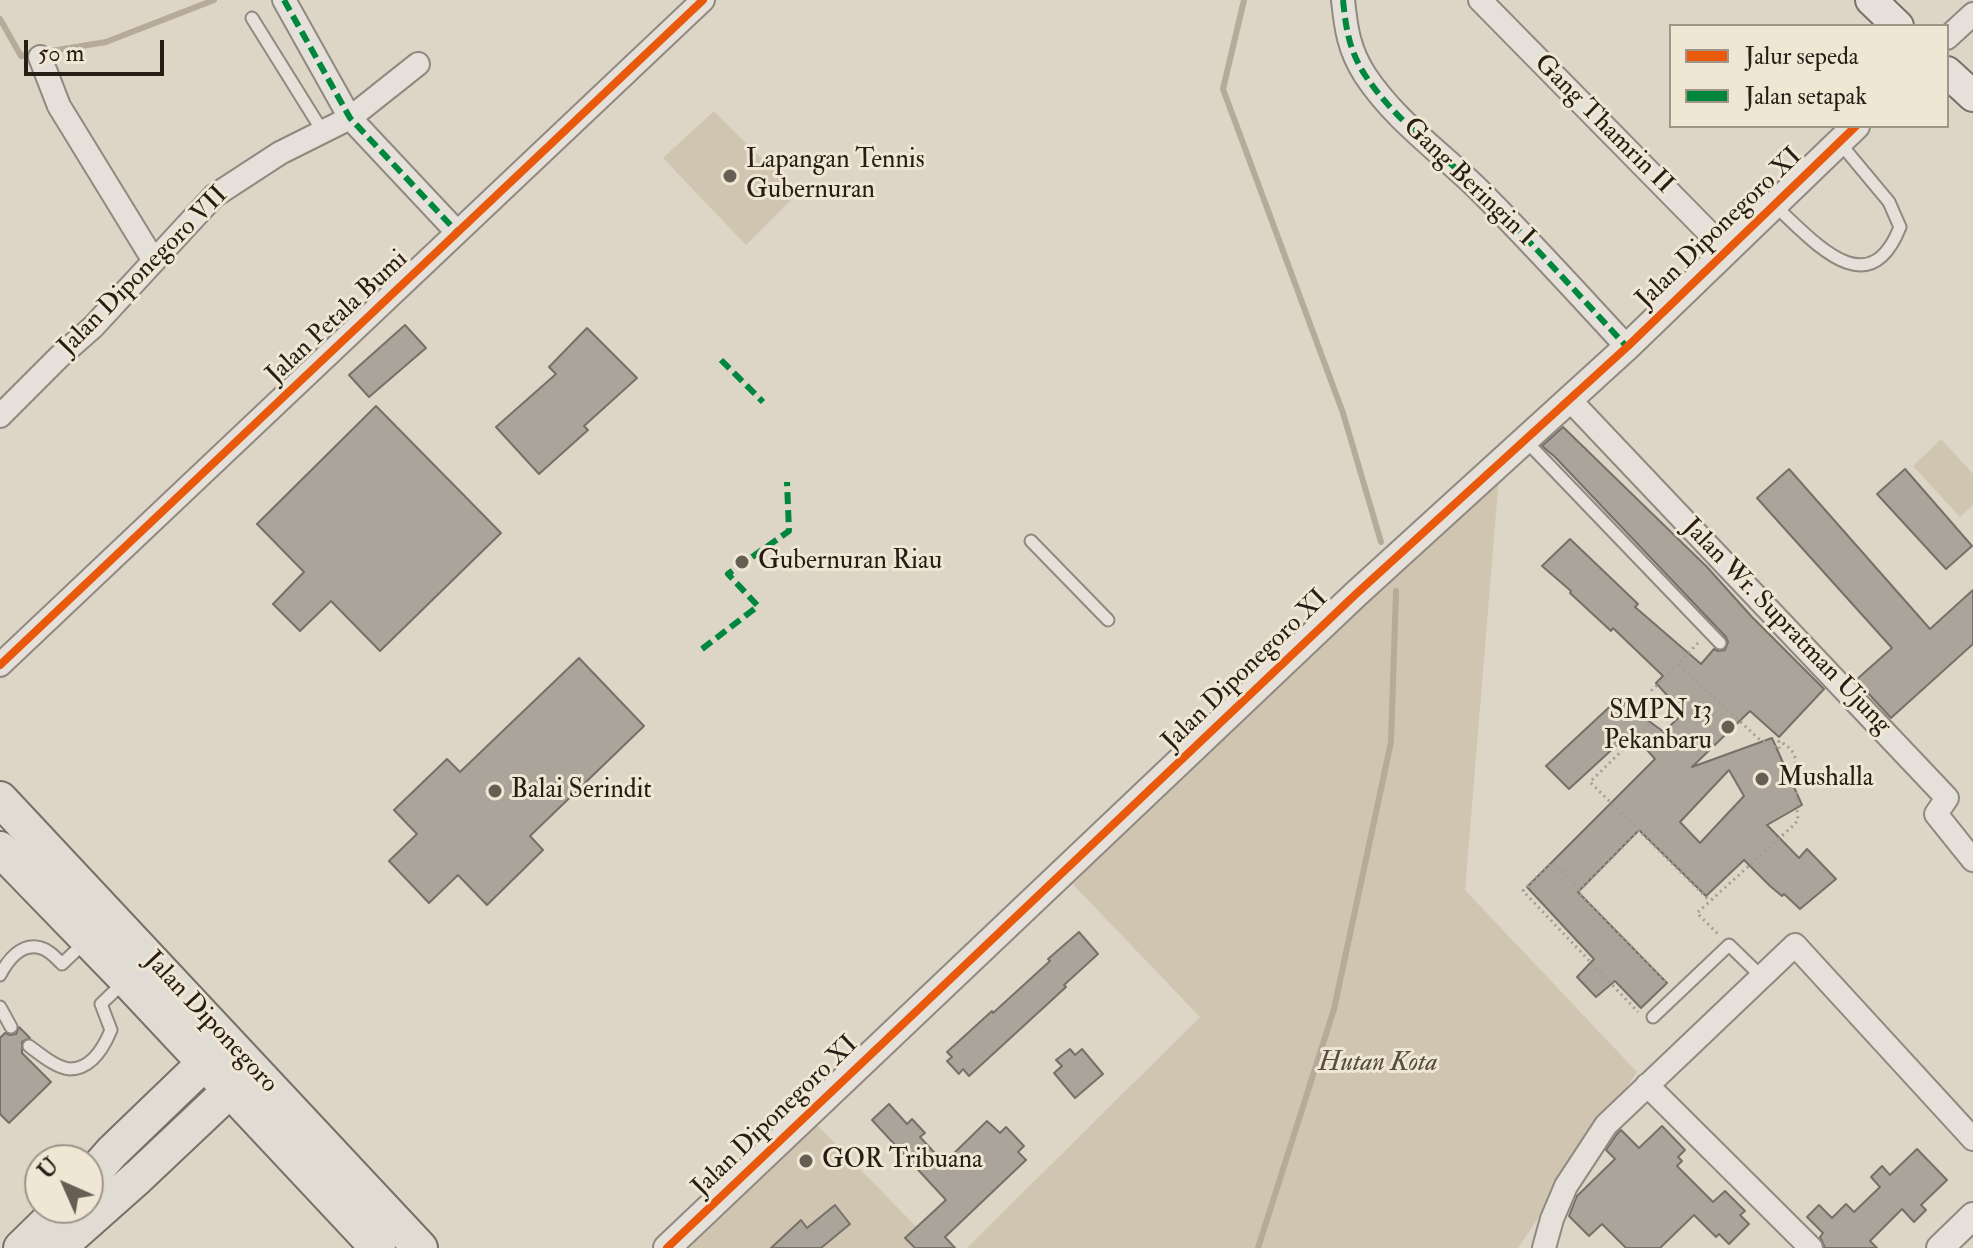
<!DOCTYPE html>
<html>
<head>
<meta charset="utf-8">
<style>
	body { margin:0 }
	#map { position:relative; width:1973px; height:1248px; overflow:hidden; background:#ddd5c6; font-family:"IM FELL Double Pica",serif }
	canvas { display:block }
	.legend { position:absolute; left:1669px; top:24px; width:280px; height:104px; box-sizing:border-box; background:#efe6d4; border:2px solid #9f9688; margin:0; padding:10px 14px; list-style:none; font-size:24px; color:#261d15 }
	.legend li { display:flex; align-items:center; gap:16px; height:40px }
	.legend b { width:40px; border:2px solid #9f9688 }
	.north { position:absolute; left:24px; top:1144px; width:80px; height:80px; box-sizing:border-box; background:#efe6d4; border:2px solid #9f9688; border-radius:50%; rotate:315deg; font-size:22px; font-weight:700; line-height:32px; text-align:center; color:#261d15 }
	.north::after { content:''; display:block; margin:auto; width:28px; height:36px; background:#665d53; clip-path:polygon(50% 0,100% 100%,50% 72%,0 100%) }
	.scale { position:absolute; left:24px; top:40px; width:140px; height:36px; box-sizing:border-box; border:4px solid #261d15; border-top:0; padding-left:10px; font-size:24px; line-height:28px; white-space:nowrap; color:#261d15; -webkit-text-stroke:6px #efe6d4; paint-order:stroke }
</style>
</head>
<body>
<div id="map">
<canvas width="1973" height="1248"></canvas>
<ul class="legend">
<li><b style="height:10px;background:#e8590c"></b>Jalur sepeda</li>
<li><b style="height:10px;background:#00873e"></b>Jalan setapak</li>
</ul>
<div class="north">U</div>
<div class="scale">50 m</div>
</div>
<script>
const c = document.querySelector('canvas').getContext('2d');
c.lineJoin = 'round';
function paint(path, color) {
  c.fillStyle = color;
  c.fill(path, 'evenodd');
}
function stroke(path, color, width, dash) {
  c.strokeStyle = color;
  c.lineWidth = width;
  c.lineCap = dash ? 'butt' : 'round';
  c.setLineDash(dash || []);
  c.stroke(path);
}
function write(font, color, halo, rows, align = 'center') {
  c.font = font + ' "IM FELL Double Pica",serif';
  c.lineWidth = 6;
  c.setLineDash([]);
  c.textBaseline = 'middle';
  c.strokeStyle = halo;
  c.fillStyle = color;
  for (const [text, x, y, turn = 0] of rows) {
    c.save();
    c.translate(x, y);
    c.rotate((+turn || 0) * Math.PI / 180);
    c.textAlign = isNaN(turn) ? turn : align;
    if (halo) c.strokeText(text, 0, 0);
    c.fillText(text, 0, 0);
    c.restore();
  }
}
paint(new Path2D(`
	M714,111L797,194L746,245L663,158Z
	M1941,439L1973,474V505L1960,517L1913,466Z
	M1500,465L1465,890L1637,1072L1518,1248H967L1200,1017L1061,872Z
	M807,1115L937,1248H668Z`), '#d0c5b1');
stroke(new Path2D(`
	M1244,0L1223,89L1343,413L1381,542
	M0,19L21,56L106,42L214,0
	M1258,1248L1334,1009L1391,742L1396,591`), '#b6aa98', 6);
const building = new Path2D(`
	M405,325L426,348L369,397L349,375Z
	M587,328L637,378L584,426L588,430L539,474L496,427L556,374L549,367Z
	M376,406L501,533L380,651L331,601L300,631L273,604L304,572L257,524Z
	M1563,427L1707,567L1752,617L1824,689L1779,737L1750,711L1692,767L1772,738L1802,805L1767,825L1799,858L1807,849L1836,879L1800,909L1784,894L1782,896L1770,886L1744,860L1706,896L1639,830L1578,892L1667,983L1641,1008L1615,981L1596,997L1577,977L1594,959L1527,887L1655,759L1631,732L1569,789L1546,766L1618,699L1664,732L1683,713L1656,683L1663,676L1613,628L1611,631L1570,593L1571,591L1542,566L1570,539L1638,604L1635,607L1701,664L1714,649L1718,651L1725,650L1728,642L1726,637L1555,457L1542,446ZM1729,770L1744,796L1700,843L1680,822Z
	M1789,469L1930,629L1973,590V644L1891,718L1856,680L1892,648L1757,498Z
	M1905,469L1972,546L1946,569L1877,494Z
	M579,658L644,726L530,836L543,850L487,905L458,875L429,903L389,861L417,834L394,810L447,759L460,772Z
	M1079,932L1098,954L1064,985L1066,987L969,1076L963,1069L959,1074L947,1061L952,1057L947,1052L992,1011L993,1013L1050,961L1048,959Z
	M19,1027L30,1038L22,1042V1053L51,1082L9,1123L0,1114V1038L5,1033L10,1035L16,1034Z
	M1070,1049L1075,1055L1082,1049L1103,1074L1075,1098L1054,1073L1062,1066L1056,1060Z
	M889,1104L907,1124L912,1119L925,1133L920,1137L944,1163L987,1121L1000,1133L1006,1127L1024,1146L1018,1152L1026,1160L945,1237L955,1248H915L905,1238L946,1200L872,1120Z
	M1662,1126L1685,1150L1678,1157L1682,1161L1677,1166L1713,1202L1725,1191L1745,1211L1740,1215L1749,1224L1729,1244L1719,1234L1716,1237L1694,1215L1660,1248H1626L1602,1224L1589,1236L1569,1216L1577,1196L1615,1159L1606,1150L1617,1134L1621,1130L1639,1148Z
	M1917,1149L1947,1180L1921,1205L1926,1210L1914,1222L1902,1209L1870,1241L1877,1248H1825L1820,1237L1823,1233L1807,1217L1819,1205L1832,1218L1846,1204L1854,1212L1880,1187L1871,1177L1882,1166L1890,1175Z
	M835,1205L850,1224L821,1248H771L801,1220L807,1228Z`);
paint(building, '#aaa49a');
stroke(building, '#757068', 2);
const service = new Path2D(`
	M252,18L323,132
	M1774,205C1812,239 1868,308 1900,227L1889,202L1839,142
	M1526,441L1720,643
	M1031,541L1108,620
	M0,975C8,960 22,942 41,948C49,950 56,958 62,964L85,942
	M0,1007L11,1027
	M1653,1017L1729,945L1762,977
	M29,1046C40,1054 56,1068 70,1069C92,1069 104,1047 111,1030L101,1004L123,983`);
const minor = new Path2D(`
	M284,0L350,118L457,232
	M1343,0C1346,29 1349,50 1365,75C1396,122 1442,153 1481,192C1531,242 1579,295 1627,347
	M1480,0L1726,250
	M1947,38L1973,14
	M40,57L59,106L154,261
	M1569,399L1947,798L1936,814L1973,860
	M0,416L59,357L93,327L214,196L280,153L350,118L418,64
	M0,665L703,0
	M1647,1085L1811,1248
	M1544,1248L1552,1219L1566,1186L1606,1125L1795,945L1973,1139`);
const tertiary = new Path2D(`
	M667,1248L1356,594L1627,347L1856,126
	M1940,1248L1973,1216`);
const secondary = new Path2D(`
	M1871,0L1898,26
	M1947,72L1973,96`);
const primary = new Path2D(`
	M0,799L420,1248
	M0,849L127,980L378,1248
	M88,1179L112,1152L218,1050
	M21,1248L62,1208
	M58,1248L138,1177L246,1075`);
stroke(service, '#8f8980', 15);
stroke(minor, '#8f8980', 26);
stroke(tertiary, '#8f8980', 30);
stroke(secondary, '#757068', 34);
stroke(primary, '#757068', 38);
stroke(new Path2D(`
	M1698,643L1678,664L1759,739L1779,749V741C1785,744 1790,748 1794,754C1797,759 1796,806 1798,819L1795,824L1697,913L1718,934
	M1678,664L1652,690L1654,715L1647,726L1590,782L1710,901
	M1639,830L1578,892L1667,983L1665,984
	M1580,889L1552,862L1523,891L1638,1012`), '#a29e97', 3, [2, 4]);
stroke(service, '#e5e1da', 11);
stroke(minor, '#e5e1da', 22);
stroke(tertiary, '#e5e1da', 26);
stroke(secondary, '#e5e1da', 30);
stroke(primary, '#e0dcd3', 34);
stroke(new Path2D(`
	M284,0L350,118L457,232
	M1343,0C1346,29 1349,50 1365,75C1396,122 1442,153 1481,192C1531,242 1579,295 1627,347
	M721,360L763,402
	M702,649L758,606L728,574L789,531L787,482`), '#00873e', 6, [12, 6]);
stroke(new Path2D(`
	M0,665L703,0
	M667,1248L1356,594L1627,347L1856,126`), '#e8590c', 8);
for (const [x, y, r, color] of [
	[730,176,8,"#665d53"],
	[742,562,8,"#665d53"],
	[1728,727,8,"#665d53"],
	[1762,779,8,"#665d53"],
	[495,791,8,"#665d53"],
	[806,1161,8,"#665d53"]
]) {
  const dot = new Path2D();
  dot.arc(x, y, r, 0, 2 * Math.PI);
  c.fillStyle = color;
  c.fill(dot);
  stroke(dot, '#efe6d4', 3);
}
write('26px', '#261d15', '#efe6d4', [
	["Gang Thamrin II",1603,125,45],
	["Gang Beringin I",1468,183,44],
	["Jalan Diponegoro XI",1720,229,-44],
	["Jalan Diponegoro VII",144,272,-45],
	["Jalan Petala Bumi",338,318,-43],
	["Jalan Wr. Supratman Ujung",1786,627,46],
	["Jalan Diponegoro XI",1246,671,-44],
	["Jalan Diponegoro",210,1023,47],
	["Jalan Diponegoro XI",776,1117,-44]
]);
write('26px', '#261d15', '#efe6d4', [
	["Lapangan Tennis",746,161],
	["Gubernuran",746,191],
	["Gubernuran Riau",758,562],
	["SMPN 13",1712,712,"right"],
	["Pekanbaru",1712,742,"right"],
	["Mushalla",1778,779],
	["Balai Serindit",511,791],
	["GOR Tribuana",822,1161]
], 'left');
write('italic 26px', '#564c3f', '#efe6d4', [
	["Hutan Kota",1378,1064]
]);
</script>
</body>
</html>
